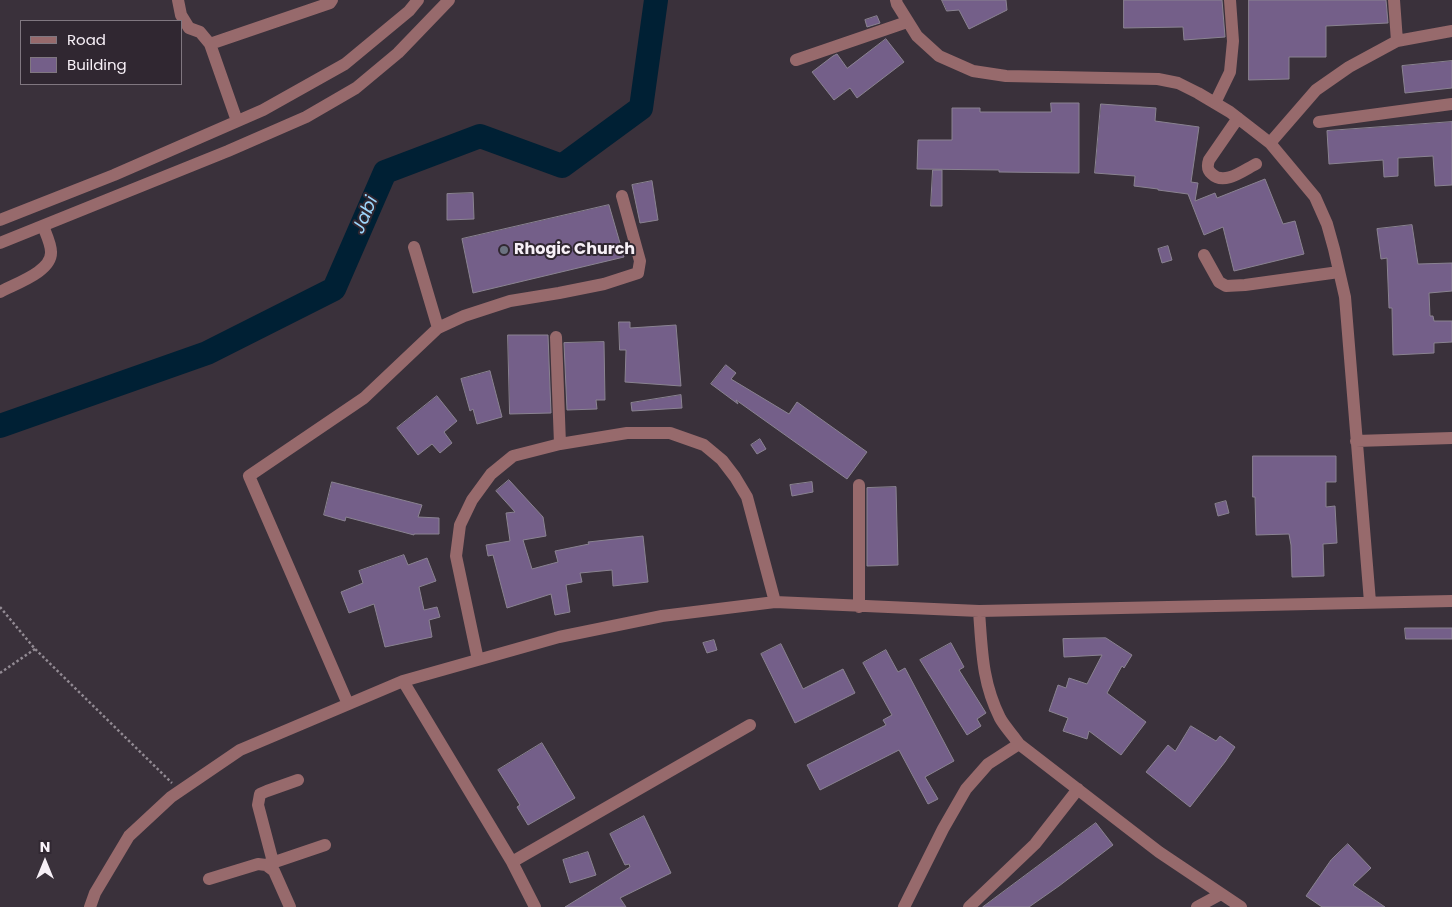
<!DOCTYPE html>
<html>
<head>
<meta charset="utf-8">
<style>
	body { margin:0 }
	#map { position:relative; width:1452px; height:907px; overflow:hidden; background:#3a313b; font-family:Poppins,sans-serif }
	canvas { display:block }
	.legend { position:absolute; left:20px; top:20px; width:162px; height:65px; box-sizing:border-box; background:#302731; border:1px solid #807780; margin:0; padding:6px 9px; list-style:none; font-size:15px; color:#f7f0f7 }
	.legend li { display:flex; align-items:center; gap:10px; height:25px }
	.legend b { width:25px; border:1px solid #807780 }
	.north { position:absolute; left:20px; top:837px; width:50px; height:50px; -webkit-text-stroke:4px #302731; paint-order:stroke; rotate:0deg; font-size:14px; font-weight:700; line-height:20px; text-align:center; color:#f7f0f7 }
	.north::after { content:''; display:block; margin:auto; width:18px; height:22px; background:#f7f0f7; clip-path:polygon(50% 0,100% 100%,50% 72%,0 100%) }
</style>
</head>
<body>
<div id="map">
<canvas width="1452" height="907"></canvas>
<ul class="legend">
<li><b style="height:6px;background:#976a6c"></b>Road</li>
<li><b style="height:14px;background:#745f89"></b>Building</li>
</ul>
<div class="north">N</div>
</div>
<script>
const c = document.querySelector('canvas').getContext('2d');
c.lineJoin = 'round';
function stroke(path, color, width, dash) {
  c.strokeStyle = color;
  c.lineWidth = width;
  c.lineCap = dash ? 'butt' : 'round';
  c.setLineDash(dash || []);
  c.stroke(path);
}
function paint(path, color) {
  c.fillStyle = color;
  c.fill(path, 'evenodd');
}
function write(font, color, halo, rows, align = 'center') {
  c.font = font + ' Poppins,sans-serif';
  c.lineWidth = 4;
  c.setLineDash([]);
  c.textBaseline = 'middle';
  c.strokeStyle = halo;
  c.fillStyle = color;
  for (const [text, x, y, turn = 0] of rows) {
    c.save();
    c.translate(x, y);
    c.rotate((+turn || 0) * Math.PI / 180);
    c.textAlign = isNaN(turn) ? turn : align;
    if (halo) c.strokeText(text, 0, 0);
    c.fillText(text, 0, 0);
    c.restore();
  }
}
stroke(new Path2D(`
	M0,426L207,353L334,289L385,172L480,136L562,166L641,108L656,0`), '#002034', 24);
const building = new Path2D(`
	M942,0H1006L1007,10L969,29L959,10L947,11Z
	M1124,0H1222L1225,37L1184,40L1183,27L1124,28Z
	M1249,0H1386L1388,23L1326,26V57H1289V79L1249,80Z
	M877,16L880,23L867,27L865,20Z
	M886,39L904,62L857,98L850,88L834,100L812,72L833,56L837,54L847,68Z
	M1452,61V88L1405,93L1402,66Z
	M1051,103H1079V173L999,172V170L917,169L918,140H952V108H980V112H1051Z
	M1101,104L1156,108L1155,121L1199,127L1191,182L1198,183L1195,201L1215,193L1217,198L1265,179L1283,224L1295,221L1304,254L1234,271L1223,227L1204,235L1188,194L1158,190V189L1134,186L1135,176L1095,173Z
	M1452,122V185L1435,186L1433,156L1398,158V176L1384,177L1383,160L1329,164L1327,131Z
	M933,170H942V206H931Z
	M652,181L658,220L640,223L632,185Z
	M473,193L474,219L447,220V194Z
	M609,205L624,257L473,293L462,239Z
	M1412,225L1418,264L1452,263V291L1429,293L1430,316H1433L1434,321H1452V342L1434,343V353L1393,355L1392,308H1389L1387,258L1381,259L1377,229Z
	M1168,246L1172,260L1162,263L1158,249Z
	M619,322H630V328L676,325L681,386L625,382L626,350H620Z
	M508,335H548L551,413L510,414Z
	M604,342L605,400H596L597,409L567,410L564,343Z
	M726,365L736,373L731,379L789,414L797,402L867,452L847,479L736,400L738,404L711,384Z
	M490,371L502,417L477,424L473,409L470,411L461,379Z
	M681,395L682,408L632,411L631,403Z
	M437,396L457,421L444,432L452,443L440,453L432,444L418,455L397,428Z
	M760,439L766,449L757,454L751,445Z
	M1253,456H1336V482H1326V507L1335,506L1337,543L1323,544L1324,576L1292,577L1291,545L1289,534L1256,535L1255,497H1253Z
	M509,480L543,517L546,536L523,540L532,569L558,562L555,551L589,544L588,542L643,536L648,582L613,586L612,570L580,573L582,582L566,585L570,612L555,615L551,594L507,608L493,555L488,556L486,545L510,541L506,513L515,512L496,491Z
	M332,482L422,505L418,517L439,518V534H414V535L346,517L345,521L324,515Z
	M812,482L813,492L792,496L790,485Z
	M896,487L898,565L867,566V488Z
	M1226,501L1229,513L1218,516L1215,504Z
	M404,555L408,565L427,558L436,581L419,587L424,610L437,607L440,617L429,620L432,637L385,647L374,604L349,613L341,592L363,583L359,571Z
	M1405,628H1452V639H1406Z
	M1106,638L1132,655L1124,668L1122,666L1107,693L1146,722L1121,755L1089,731L1087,739L1063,731L1068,718L1049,711L1058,685L1066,688L1069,678L1087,684L1102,655L1064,657L1063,639Z
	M714,640L717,650L707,653L703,643Z
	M951,643L964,667L959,670L986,713L977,719L981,726L967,735L920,660Z
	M781,644L803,689L843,669L855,693L795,723L761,654Z
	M886,650L898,672L905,668L954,761L925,777L938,799L928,804L899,750L820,790L807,765L886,725L883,720L892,715L863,663Z
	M1191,726L1216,741L1220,736L1235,747L1225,762L1190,807L1146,772L1168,745L1175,751Z
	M542,743L575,798L528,825L517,807L520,805L498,770Z
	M644,816L671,873L620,898L626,907H565L630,867L629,864L625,865L610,834Z
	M1096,823L1113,845L1059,886L1029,907H983Z
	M1348,844L1371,868L1353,885L1385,907H1322L1306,896L1331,860Z
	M588,852L596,875L570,883L563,860Z`);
paint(building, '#745f89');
stroke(building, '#8a8391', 1);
stroke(new Path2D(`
	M0,607L35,649L172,783
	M0,673L35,649`), '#938b94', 2.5, [2.5, 2.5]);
stroke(new Path2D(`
	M178,0L181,15L189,28L200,32L210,44L237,121
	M896,0L897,4L917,36L939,56L973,71L1006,76L1158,79L1178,83L1198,93L1230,112L1270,143L1315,197L1327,224L1334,249L1345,297L1370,602
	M1394,0L1397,41
	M210,44L330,3L332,0
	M796,60L907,22
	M1215,103L1230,72L1233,41L1230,0
	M1238,118L1209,160C1207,166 1207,170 1212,174C1224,186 1244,170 1256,164
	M1319,122L1452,104
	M1270,143L1316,90L1349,67L1397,41L1452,31
	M0,220L114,175L263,110L345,64L409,11L418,0
	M0,243L228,151L306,117L356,88L398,53L449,0
	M414,247L438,328
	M1204,255L1219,282L1226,286L1245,285L1339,272
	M0,292C14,284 52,272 51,252C51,244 46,234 43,226
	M556,337L560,444
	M1356,441L1452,438
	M859,485V607
	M979,611C982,651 982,682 1000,718C1005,727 1013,735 1019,744L1159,852L1241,907
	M478,660L456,556L460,525L472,500L491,474L513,456L560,444L627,433H670L704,445L722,460L735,477L747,497L775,602
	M403,681L512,862L535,907
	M348,704L249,476L364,398L438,328L464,316L510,301L559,293L604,284L638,273L640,261L622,196
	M273,862L258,805L260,794L267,791L298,780
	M512,862L750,725
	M266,865L325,845
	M209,879L258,864L266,865L274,871L290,907
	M90,907L95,893L129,836L171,797L240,750L403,681L559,637L662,616L775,602L979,611L1452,601
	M904,907L943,829L966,789L988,764L1019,744
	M969,907L1035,844L1078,789
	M1197,907L1221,894`), '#976a6c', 12);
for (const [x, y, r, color] of [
	[504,250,5,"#6b7280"]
]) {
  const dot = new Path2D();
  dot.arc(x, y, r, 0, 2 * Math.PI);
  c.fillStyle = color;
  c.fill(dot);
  stroke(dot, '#302731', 2);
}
write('bold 16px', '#f7f0f7', '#302731', [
	["Rhogic Church",514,250]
], 'left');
write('italic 18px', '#9dd6fc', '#302731', [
	["Jabi",366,215,-67]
]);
</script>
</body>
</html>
